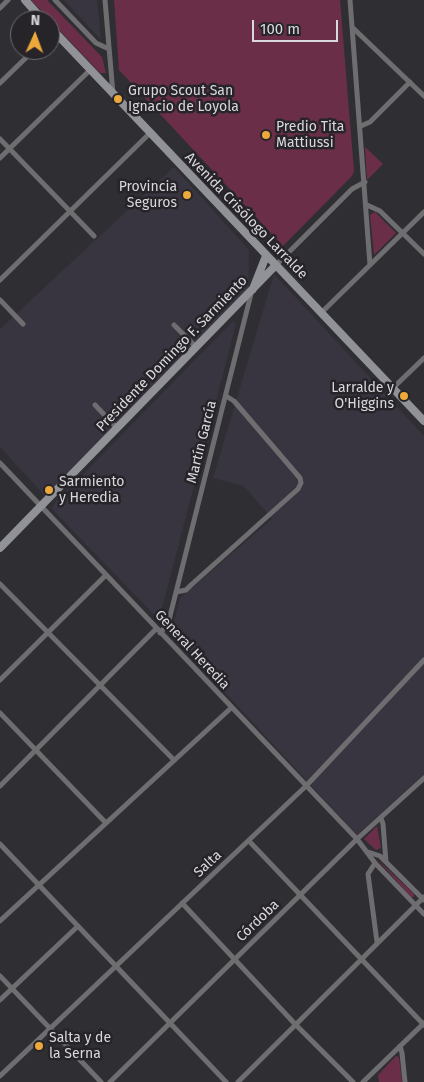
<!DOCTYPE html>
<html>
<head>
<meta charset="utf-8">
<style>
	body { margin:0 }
	#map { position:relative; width:424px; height:1082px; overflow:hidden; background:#2f2e33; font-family:"Fira Sans",sans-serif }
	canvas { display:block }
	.north { position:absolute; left:10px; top:10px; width:50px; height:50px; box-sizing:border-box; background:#262429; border:1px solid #6e6c71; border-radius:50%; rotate:2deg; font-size:14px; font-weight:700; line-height:20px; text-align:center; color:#d9d8dc }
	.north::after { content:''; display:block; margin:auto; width:18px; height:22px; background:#eda83b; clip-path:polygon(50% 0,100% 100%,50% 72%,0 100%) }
	.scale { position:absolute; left:252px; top:20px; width:86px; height:22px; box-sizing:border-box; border:2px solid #d9d8dc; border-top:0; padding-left:6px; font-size:15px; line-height:18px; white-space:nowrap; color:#d9d8dc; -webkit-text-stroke:4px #262429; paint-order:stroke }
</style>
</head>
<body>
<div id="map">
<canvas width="424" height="1082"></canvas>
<div class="north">N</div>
<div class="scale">100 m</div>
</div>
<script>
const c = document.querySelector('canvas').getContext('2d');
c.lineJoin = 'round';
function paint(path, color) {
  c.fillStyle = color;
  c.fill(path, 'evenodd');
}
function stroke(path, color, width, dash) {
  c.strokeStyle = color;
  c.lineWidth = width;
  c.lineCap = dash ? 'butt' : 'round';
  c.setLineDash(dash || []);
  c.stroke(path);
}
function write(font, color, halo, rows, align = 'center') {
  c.font = font + ' "Fira Sans",sans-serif';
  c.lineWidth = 5;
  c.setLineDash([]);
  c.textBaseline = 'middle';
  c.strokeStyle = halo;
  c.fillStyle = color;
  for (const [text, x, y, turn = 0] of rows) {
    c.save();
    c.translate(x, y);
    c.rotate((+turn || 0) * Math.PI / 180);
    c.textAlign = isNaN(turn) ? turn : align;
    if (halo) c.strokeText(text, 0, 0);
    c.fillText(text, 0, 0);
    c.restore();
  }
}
paint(new Path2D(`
	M64,0H97L101,40Z
	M174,167L249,250L248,299L46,497L0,447V329Z
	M274,274L424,436V774L357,835L171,634L180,598L272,519L244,486L213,478Z
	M233,321L236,324L159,620L52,509L54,504Z`), '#383540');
paint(new Path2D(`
	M31,0H47L102,57L106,73H100Z
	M114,0H340L354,171L352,176L283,246L119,70Z
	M365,147L383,164L367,180Z
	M375,212L396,233L374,255L370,215Z
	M377,826L381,848L376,850L364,839Z
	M376,858L414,894V897H411Z
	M396,1056L399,1057L402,1082H379L378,1075Z`), '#6a2e49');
stroke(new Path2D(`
	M55,0L96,43L109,49
	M105,0L113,94
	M350,0L370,265
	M0,8L8,0
	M353,28L424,96
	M0,83L34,50
	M361,126L370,122L410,82
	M0,139L94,236
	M0,158L90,70
	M367,205L380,211L424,254
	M275,266L352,189L365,182
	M0,280L150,133
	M0,300L23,324
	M321,313L424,212
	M174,325L196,347
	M392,389L424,358
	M95,405L117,428
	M0,463L357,839L375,863L424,914
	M0,584L174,760
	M176,592L186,590L191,585L298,489L301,483L300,478L234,401L226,396
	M160,633L168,624L252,290
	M0,680L105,576
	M0,713L106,823
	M0,786L156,629
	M381,818L383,824L386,862
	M249,841L424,1025
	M0,844L226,1082
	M368,852L380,856L424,900
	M375,863L368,874L377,942
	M182,903L295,1024L353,1082
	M0,921L231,708
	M0,976L101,1082
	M0,1000L78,926
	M400,1046L402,1053L405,1082
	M0,1076L306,786L424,660
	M110,1082L357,839L424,778
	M238,1082L424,897
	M363,1082L424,1023`), '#6e6e71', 5);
stroke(new Path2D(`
	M25,0L43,20
	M50,27L424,421
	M253,289L266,256
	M0,548L275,266`), '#919297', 8);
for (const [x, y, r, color] of [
	[118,99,5,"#eda83b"],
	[266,135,5,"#eda83b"],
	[187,195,5,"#eda83b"],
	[404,396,5,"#eda83b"],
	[49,490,5,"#eda83b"],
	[39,1046,5,"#eda83b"]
]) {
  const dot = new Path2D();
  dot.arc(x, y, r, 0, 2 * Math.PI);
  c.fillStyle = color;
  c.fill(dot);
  stroke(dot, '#262429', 2);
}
write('14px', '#d9d8dc', '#262429', [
	["Grupo Scout San",128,91],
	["Ignacio de Loyola",128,107],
	["Predio Tita",276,127],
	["Mattiussi",276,143],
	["Provincia",177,187,"right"],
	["Seguros",177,203,"right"],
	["Larralde y",394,388,"right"],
	["O'Higgins",394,404,"right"],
	["Sarmiento",59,482],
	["y Heredia",59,498],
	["Salta y de",49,1038],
	["la Serna",49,1054]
], 'left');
write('14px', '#d9d8dc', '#262429', [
	["Avenida Crisólogo Larralde",246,216,46],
	["Presidente Domingo F. Sarmiento",172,354,-46],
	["Martín García",202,442,-76],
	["General Heredia",192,650,47],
	["Salta",208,864,-43],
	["Córdoba",258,921,-44]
]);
</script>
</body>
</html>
